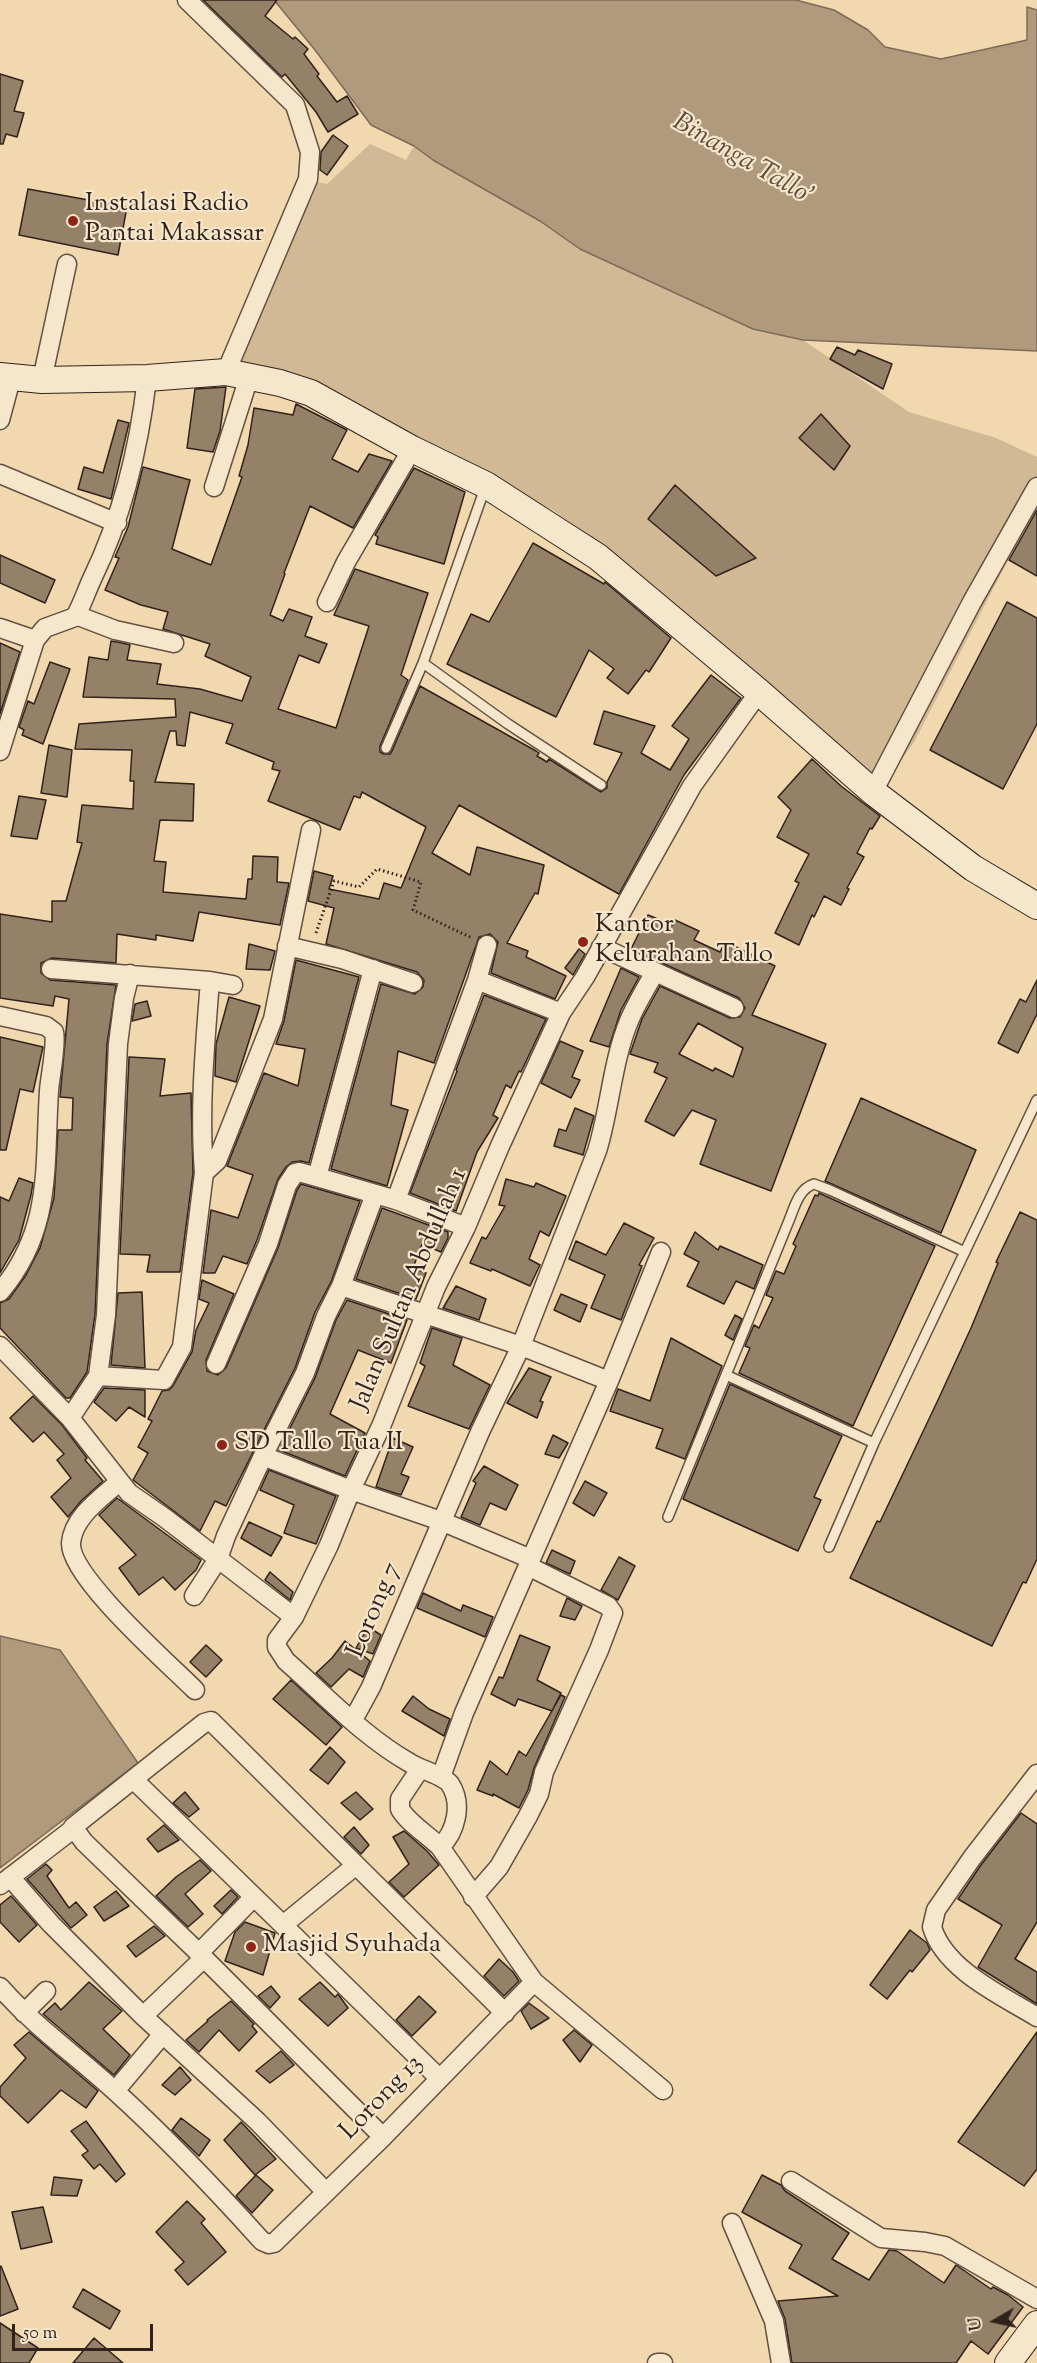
<!DOCTYPE html>
<html>
<head>
<meta charset="utf-8">
<style>
	body { margin:0 }
	#map { position:relative; width:1037px; height:2363px; overflow:hidden; background:#f1d8af; font-family:"Sorts Mill Goudy",serif }
	canvas { display:block }
	.north { position:absolute; left:965px; top:2291px; width:60px; height:60px; -webkit-text-stroke:4px #f6e6cb; paint-order:stroke; rotate:261deg; font-size:16px; font-weight:700; line-height:24px; text-align:center; color:#32221c }
	.north::after { content:''; display:block; margin:auto; width:21px; height:27px; background:#32221c; clip-path:polygon(50% 0,100% 100%,50% 72%,0 100%) }
	.scale { position:absolute; left:12px; top:2324px; width:141px; height:27px; box-sizing:border-box; border:3px solid #32221c; border-top:0; padding-left:8px; font-size:18px; line-height:21px; white-space:nowrap; color:#32221c; -webkit-text-stroke:4px #f6e6cb; paint-order:stroke }
</style>
</head>
<body>
<div id="map">
<canvas width="1037" height="2363"></canvas>
<div class="north">U</div>
<div class="scale">50 m</div>
</div>
<script>
const c = document.querySelector('canvas').getContext('2d');
c.lineJoin = 'round';
function paint(path, color) {
  c.fillStyle = color;
  c.fill(path, 'evenodd');
}
function stroke(path, color, width, dash) {
  c.strokeStyle = color;
  c.lineWidth = width;
  c.lineCap = dash ? 'butt' : 'round';
  c.setLineDash(dash || []);
  c.stroke(path);
}
function write(font, color, halo, rows, align = 'center') {
  c.font = font + ' "Sorts Mill Goudy",serif';
  c.lineWidth = 4.5;
  c.setLineDash([]);
  c.textBaseline = 'middle';
  c.strokeStyle = halo;
  c.fillStyle = color;
  for (const [text, x, y, turn = 0] of rows) {
    c.save();
    c.translate(x, y);
    c.rotate((+turn || 0) * Math.PI / 180);
    c.textAlign = isNaN(turn) ? turn : align;
    if (halo) c.strokeText(text, 0, 0);
    c.fillText(text, 0, 0);
    c.restore();
  }
}
paint(new Path2D(`
	M370,144L406,160L414,146L433,160L540,221L580,249L753,329L803,340L909,412L996,438L1037,457V504L913,744L887,779L871,775L655,587L605,547L554,511L407,431L291,372L238,362L318,182L327,184Z`), '#d1b996');
const water = new Path2D(`
	M274,0H796L834,10L868,30L885,47L941,59L1027,40V7L1037,10V351L803,340L753,329L580,249L540,221L433,160L414,146L371,125L315,50Z
	M0,1636L60,1650L138,1763L0,1868Z`);
paint(water, '#b09a7d');
stroke(water, '#7e6a56', 1.5);
const building = new Path2D(`
	M203,0H277L265,16L293,39L295,37L308,49L304,54L319,74L317,76L337,102L347,96L358,114L328,132L316,112L285,74L282,77Z
	M0,74L23,81L14,111L24,113L17,137L6,134L3,144H0Z
	M333,135L348,146L327,175L320,170L321,152Z
	M28,189L127,207L118,255L19,235Z
	M837,347L855,355L858,350L892,364L883,389L830,359Z
	M226,387L220,431L213,452L187,448L195,389Z
	M296,404L347,430L332,459L358,472L369,454L392,461L353,528L310,506L284,573L285,574L270,615L283,621L289,609L312,617L305,636L327,644L319,663L299,655L278,709L336,728L369,626L334,615L355,569L428,593L401,675L408,680L380,746V752L384,754H390L392,751L420,686L536,751L539,753L537,756L547,762L549,759L601,792L607,788V782L622,753L594,744L604,711L655,726L641,753L670,770L689,739L672,726L711,675L741,698L684,775L619,894L459,805L432,853L470,875L477,847L544,865L538,894L535,893L507,943L528,951L526,957L566,976L555,999L491,973L498,942L490,934L479,937L434,1063L398,1051L391,1105L408,1110L387,1186L331,1169L381,984L415,994L423,987L424,980L417,972L326,944L334,908L308,901L314,871L333,876L329,889L379,899L384,883L401,888L426,827L362,792L360,798L354,796L340,830L268,801L280,771L272,769L274,762L226,743L233,724L190,712L185,746L177,745L176,731H170L155,782L194,784L193,821L160,820L154,861L166,862L163,892L246,899L248,879H252L253,856L278,857L277,882L289,883L280,925L199,912L193,941L156,935V940L117,934L116,963L52,958L41,963V973L50,980L116,985L107,1044L95,1314L87,1372L70,1398H66L0,1328V1303L9,1299L26,1275L40,1248L54,1198L58,1130H72L73,1098L60,1097L69,999L55,996L53,1006L0,998V914L52,922V901H66L82,843L77,842L82,805L133,809L134,781H130L132,750L75,749L79,724L176,717L175,699L83,697L89,657L108,660L111,641L122,643L130,645L127,660L161,664L157,684L200,689L242,701L251,677L205,656L210,644L163,629L168,612L141,605L105,590L119,558L115,557L128,527L143,467L190,480L172,549L211,565L242,477L239,476L248,445L254,408L293,415Z
	M821,414L850,446L834,470L799,438Z
	M118,420L129,423L111,499L78,489L84,467L103,473Z
	M414,468L465,492L444,564L376,544L378,537L375,535Z
	M675,485L756,558L716,576L648,519Z
	M1037,510V576L1009,560Z
	M533,543L604,584L605,582L671,638L649,672L646,670L628,694L607,678L614,669L589,650L556,717L447,664L471,614L489,622Z
	M0,555L55,580L45,603L0,583Z
	M1007,602L1037,618V724L1003,789L930,750Z
	M0,643L20,652L0,714Z
	M50,662L70,669L43,744L22,735L24,730L19,727L28,701L34,704Z
	M49,745L72,750L67,797L41,793Z
	M812,759L841,786L880,816L872,829L870,828L857,853L864,857L847,888L849,889L841,905L824,896L814,917L812,915L799,945L775,933L799,883L795,881L809,854L777,837L791,810L778,797Z
	M19,796L46,800L37,839L11,836Z
	M648,915L673,925L675,920L699,931L694,940L720,952L724,944H730L775,966L752,1015L826,1044L771,1191L700,1164L716,1120L692,1110L674,1136L645,1121L667,1078L654,1072L658,1063L630,1054L642,1019L660,986L730,1018L740,1017L745,1008L739,998L631,949ZM698,1023L743,1048L733,1077L715,1068L713,1071L679,1054Z
	M249,944L275,951L270,970L246,969Z
	M579,949L585,954L573,975L565,968Z
	M296,960L359,977L309,1163L301,1161L292,1162L286,1167L278,1179L257,1240L247,1264L223,1256L215,1273H203L211,1210L238,1218L253,1175L227,1166L264,1073L298,1086L305,1049L276,1044L284,1021Z
	M621,968L639,977L621,1010L609,1047L590,1041Z
	M1037,980V1014L1018,1053L998,1043L1020,999L1026,1002Z
	M484,995L546,1019L521,1072L519,1071L511,1088L506,1085L493,1115L498,1118L477,1152L456,1211L410,1193L457,1071L456,1070Z
	M229,997L260,1006L236,1082L215,1076L216,1044Z
	M147,1001L151,1016L132,1021L135,1004Z
	M0,1037L43,1047L33,1092L20,1089L6,1150H0Z
	M560,1041L583,1051L572,1077L580,1080L571,1098L541,1083Z
	M129,1057L165,1059L160,1096L191,1093L193,1173L180,1272H147L150,1255L120,1254Z
	M861,1098L976,1150L941,1233L825,1181Z
	M575,1108L594,1116L583,1155L554,1146L559,1129L566,1131Z
	M19,1178L33,1183L31,1195L19,1240L0,1273V1197L9,1201Z
	M506,1179L534,1187L536,1183L566,1196L549,1236L540,1231L529,1259L540,1265L530,1286L492,1269L491,1271L470,1263L482,1237L486,1239L505,1206L499,1205Z
	M301,1184L360,1201L331,1282L315,1312L295,1368L226,1506L215,1501L200,1531L133,1480L148,1453L138,1447L152,1421L148,1419L162,1391L169,1390L173,1386L192,1352L196,1330L209,1303L199,1299L202,1280L234,1294L206,1360L207,1371L218,1375L226,1368L278,1248L297,1190Z
	M819,1193L935,1246L853,1426L739,1373L750,1348L745,1346L754,1325L759,1328L773,1298L766,1295L776,1271L784,1274L796,1246L793,1244L815,1195L818,1196Z
	M382,1208L448,1232V1238L441,1252L422,1244L413,1268L426,1273L416,1299L356,1279Z
	M1020,1212L1037,1220V1559L1026,1583L1023,1582L992,1646L850,1578L877,1521L880,1522L938,1400L971,1328L998,1263L996,1262Z
	M624,1223L654,1238L639,1265L642,1266L621,1320L591,1308L605,1275L569,1259L576,1241L606,1255Z
	M695,1232L718,1250L720,1246L763,1265L754,1289L736,1281L724,1304L687,1286L699,1262L684,1254Z
	M456,1286L486,1299L479,1320L443,1308Z
	M142,1292L145,1368L111,1365L118,1293Z
	M561,1294L587,1305L580,1322L554,1310Z
	M347,1300L407,1320L391,1363L358,1350L330,1414L365,1433L345,1476L279,1450L315,1378L336,1320Z
	M735,1315L742,1319L733,1340L725,1335Z
	M432,1328L462,1338L453,1365L490,1385L469,1429L408,1406L425,1366L420,1363Z
	M671,1338L722,1366L685,1459L656,1448L663,1429L610,1411L618,1389L650,1401Z
	M529,1368L551,1377L540,1401L543,1402L537,1418L507,1403Z
	M730,1384L842,1436L814,1497L821,1500L798,1551L683,1499Z
	M104,1388L145,1390V1417L129,1407L116,1421L94,1402Z
	M33,1396L62,1425L87,1458L85,1460L103,1481L81,1501L68,1517L51,1497L71,1478L57,1460L64,1454L44,1432L33,1442L10,1418Z
	M553,1435L568,1443L559,1458L545,1454Z
	M393,1438L413,1447L401,1474L409,1477L401,1495L376,1487Z
	M484,1466L518,1485L506,1510L490,1503L480,1525L461,1517L476,1483L473,1481Z
	M269,1470L336,1496L316,1544L284,1533L294,1505L260,1490Z
	M585,1481L607,1493L594,1516L573,1503Z
	M117,1498L201,1560L196,1570L175,1590L163,1577L139,1595L119,1568L136,1555L99,1515Z
	M249,1522L282,1537L271,1556L241,1538Z
	M552,1550L575,1561L570,1574L546,1563Z
	M619,1557L635,1566L618,1600L601,1590Z
	M270,1572L293,1592L290,1600L265,1580Z
	M423,1593L461,1611L463,1605L493,1617L485,1637L417,1608Z
	M567,1598L582,1606L575,1620L560,1616Z
	M368,1627L381,1635L373,1654L356,1648Z
	M520,1635L550,1647L537,1680L561,1693L552,1711L518,1699L515,1706L491,1694L499,1677L503,1678Z
	M345,1641L370,1661L363,1677L349,1669L331,1687L316,1673L332,1658Z
	M206,1645L222,1660L206,1677L190,1662Z
	M291,1680L342,1727L326,1745L273,1699Z
	M561,1695L565,1697L534,1768L528,1790L519,1808L493,1794V1796L477,1790L490,1761L507,1775L519,1751L526,1756Z
	M413,1696L429,1709L450,1719L444,1736L402,1711Z
	M330,1747L345,1762L328,1784L310,1770Z
	M185,1792L199,1809L189,1817L173,1803Z
	M356,1792L373,1809L360,1820L341,1803Z
	M1021,1813L1037,1824V1922L1015,1959L1037,1972V2004L978,1967L1002,1925L958,1899L981,1865Z
	M164,1825L179,1840L158,1852L147,1839Z
	M354,1827L369,1845L361,1854L344,1837Z
	M404,1831L427,1851L439,1865L404,1897L389,1882L409,1864L393,1837Z
	M200,1860L211,1871L185,1894L203,1914L188,1927L156,1896L176,1877Z
	M46,1864L52,1870L47,1876L69,1908L76,1902L87,1915L71,1928L27,1879Z
	M231,1890L238,1897L222,1914L214,1906Z
	M116,1891L129,1906L104,1921L94,1907Z
	M11,1896L37,1925L19,1942L0,1922V1905Z
	M245,1922L275,1933L263,1975L225,1961L235,1932Z
	M154,1926L165,1936L136,1957L127,1946Z
	M910,1930L927,1943L930,1950L912,1972L910,1970L887,1999L870,1985Z
	M499,1959L513,1972L519,1981L504,1996L484,1976Z
	M89,1982L122,2011L103,2029L130,2055L114,2075L43,2014L55,2003L61,2010Z
	M320,1982L335,1997L338,1994L348,2008L328,2026L299,1999Z
	M271,1986L280,1997L270,2008L258,1996Z
	M419,1996L436,2012L412,2036L396,2020Z
	M231,2001L254,2024L252,2026L257,2032L239,2051L219,2030L199,2052L186,2040L208,2021L207,2020Z
	M529,2003L549,2018L531,2029L521,2011Z
	M574,2030L592,2045L580,2062L563,2040Z
	M29,2032L98,2091L86,2108L61,2090L28,2123L0,2096V2087L26,2058L14,2045Z
	M1037,2032V2169L1024,2186L958,2142Z
	M281,2051L294,2065L270,2083L256,2071Z
	M180,2067L191,2080L175,2095L162,2085Z
	M181,2118L210,2140L199,2156L172,2130Z
	M86,2121L125,2174L116,2182L100,2164L94,2169L82,2155L88,2151L71,2131Z
	M241,2122L276,2159L255,2175L224,2140Z
	M256,2175L273,2190L252,2213L236,2196Z
	M762,2175L781,2185L785,2191L849,2233L832,2259L869,2280L889,2250L897,2251L944,2283L956,2265L991,2289L993,2287L1008,2295L1023,2307L988,2354L971,2341L956,2363H792L785,2319L778,2301L838,2296L789,2268L802,2245L742,2212Z
	M54,2177L82,2180L77,2196L51,2195Z
	M187,2201L205,2219L201,2223L226,2252L188,2285L175,2270L184,2262L156,2232Z
	M43,2207L52,2242L21,2249L12,2212Z
	M1,2266L18,2309L0,2316V2267Z
	M83,2289L120,2311L110,2329L73,2307Z
	M0,2323L38,2348L29,2363H0Z
	M94,2338L123,2363H73Z`);
paint(building, '#958168');
stroke(building, '#32221c', 1.5);
const lane = new Path2D(`
	M423,663L508,724L601,785
	M386,748L423,663L485,488
	M726,1375L874,1443
	M668,1517L788,1223C794,1209 798,1189 814,1184L830,1190L965,1252
	M829,1547L874,1443L1037,1100`);
const street = new Path2D(`
	M187,0L295,105L310,152L308,179L226,372
	M42,380L67,264
	M0,420L11,379
	M0,474L117,523
	M214,487L249,377
	M327,602L346,562L412,449
	M76,615L115,630L174,643
	M0,628L35,640
	M0,751L35,640L45,628L75,617C82,605 86,592 92,579C123,515 139,449 147,378
	M873,792L972,602L1037,487
	M287,946L342,959L413,983
	M601,947L734,1008
	M51,969L210,981L233,985
	M477,980L561,1013
	M0,1016L46,1026L54,1032C57,1045 50,1076 49,1091C44,1167 53,1229 0,1292
	M204,1173L217,1161L273,1019L311,830
	M317,1177L373,969
	M396,1200L477,980L487,945
	M341,1286L375,1194
	M0,1346L70,1418L129,1493L165,1518L294,1617
	M216,1364L268,1244L287,1185L295,1173L299,1172L317,1177L396,1200L466,1227
	M98,1376L164,1380L182,1347L204,1173C199,1109 205,1044 210,981
	M609,1381L661,1252
	M70,1418L98,1376L106,1315L118,1044L124,998L130,974
	M263,1456L305,1373L326,1316L341,1286L521,1346L480,1432L371,1687L353,1720
	M119,1482C101,1498 73,1517 71,1543C69,1576 169,1664 195,1690
	M531,1559L609,1381L521,1346L597,1151C610,1109 612,1062 629,1021C636,1004 646,988 655,972
	M194,1596L218,1559L226,1536L263,1456L351,1490L441,1521L531,1559L464,1713L441,1777
	M420,1769L400,1799V1809C408,1823 428,1835 440,1847
	M1037,1774L972,1858L936,1910L932,1927C945,1970 1001,1995 1037,2017
	M134,1780L283,1925L355,1866
	M10,1877L51,1924L143,2016
	M0,1885L73,1829
	M473,1897L499,1867L528,1816L539,1794L544,1772L599,1650L613,1613L608,1606L528,1566
	M283,1925L439,2078
	M199,1953L254,1897
	M204,1958L143,2016L257,2121L326,2192
	M0,1987C36,2028 76,2055 115,2091C167,2138 215,2189 262,2241L269,2244L274,2243L383,2137L534,1982
	M24,2013L46,1991
	M663,2090L534,1982L440,1847C456,1832 463,1804 450,1784C443,1775 421,1770 410,1763C364,1737 326,1696 286,1661L277,1647V1640L294,1617L329,1545L351,1490L382,1424L436,1287L466,1227L500,1146L561,1013L585,977L692,786L759,692
	M115,2091L163,2034
	M383,2137L204,1958L84,1842L73,1827L204,1723L211,1721L505,2013
	M791,2181L881,2238L925,2242L945,2246L1037,2299
	M732,2223L774,2321L781,2363
	M657,2363H663`);
const secondary = new Path2D(`
	M0,376L42,380L147,378L226,372L280,383L311,393L412,449L486,485L598,557L759,692L873,792L973,868L1037,906
	M1008,2363L1037,2324`);
stroke(lane, '#625041', 12);
stroke(street, '#625041', 21);
stroke(secondary, '#32221c', 28);
stroke(new Path2D(`
	M316,933L334,881L359,887L377,869L421,882L413,910L472,938`), '#32221c', 3, [1.5, 3]);
stroke(lane, '#f6e6cb', 9);
stroke(street, '#f6e6cb', 18);
stroke(secondary, '#f6e6cb', 26);
for (const [x, y, r, color] of [
	[73,221,6,"#8f2418"],
	[583,942,6,"#8f2418"],
	[222,1445,6,"#8f2418"],
	[251,1947,6,"#8f2418"]
]) {
  const dot = new Path2D();
  dot.arc(x, y, r, 0, 2 * Math.PI);
  c.fillStyle = color;
  c.fill(dot);
  stroke(dot, '#f6e6cb', 2);
}
write('26px', '#32221c', '#f6e6cb', [
	["Instalasi Radio",85,206],
	["Pantai Makassar",85,236],
	["Kantor",595,927],
	["Kelurahan Tallo",595,957],
	["SD Tallo Tua II",234,1445],
	["Masjid Syuhada",263,1947]
], 'left');
write('26px', '#32221c', '#f6e6cb', [
	["Jalan Sultan Abdullah 1",411,1290,-67],
	["Lorong 7",376,1611,-67],
	["Lorong 13",383,2099,-46]
]);
write('italic 27px', '#5e4c3e', '#f6e6cb', [
	["Binanga Tallo'",742,161,30]
]);
</script>
</body>
</html>
